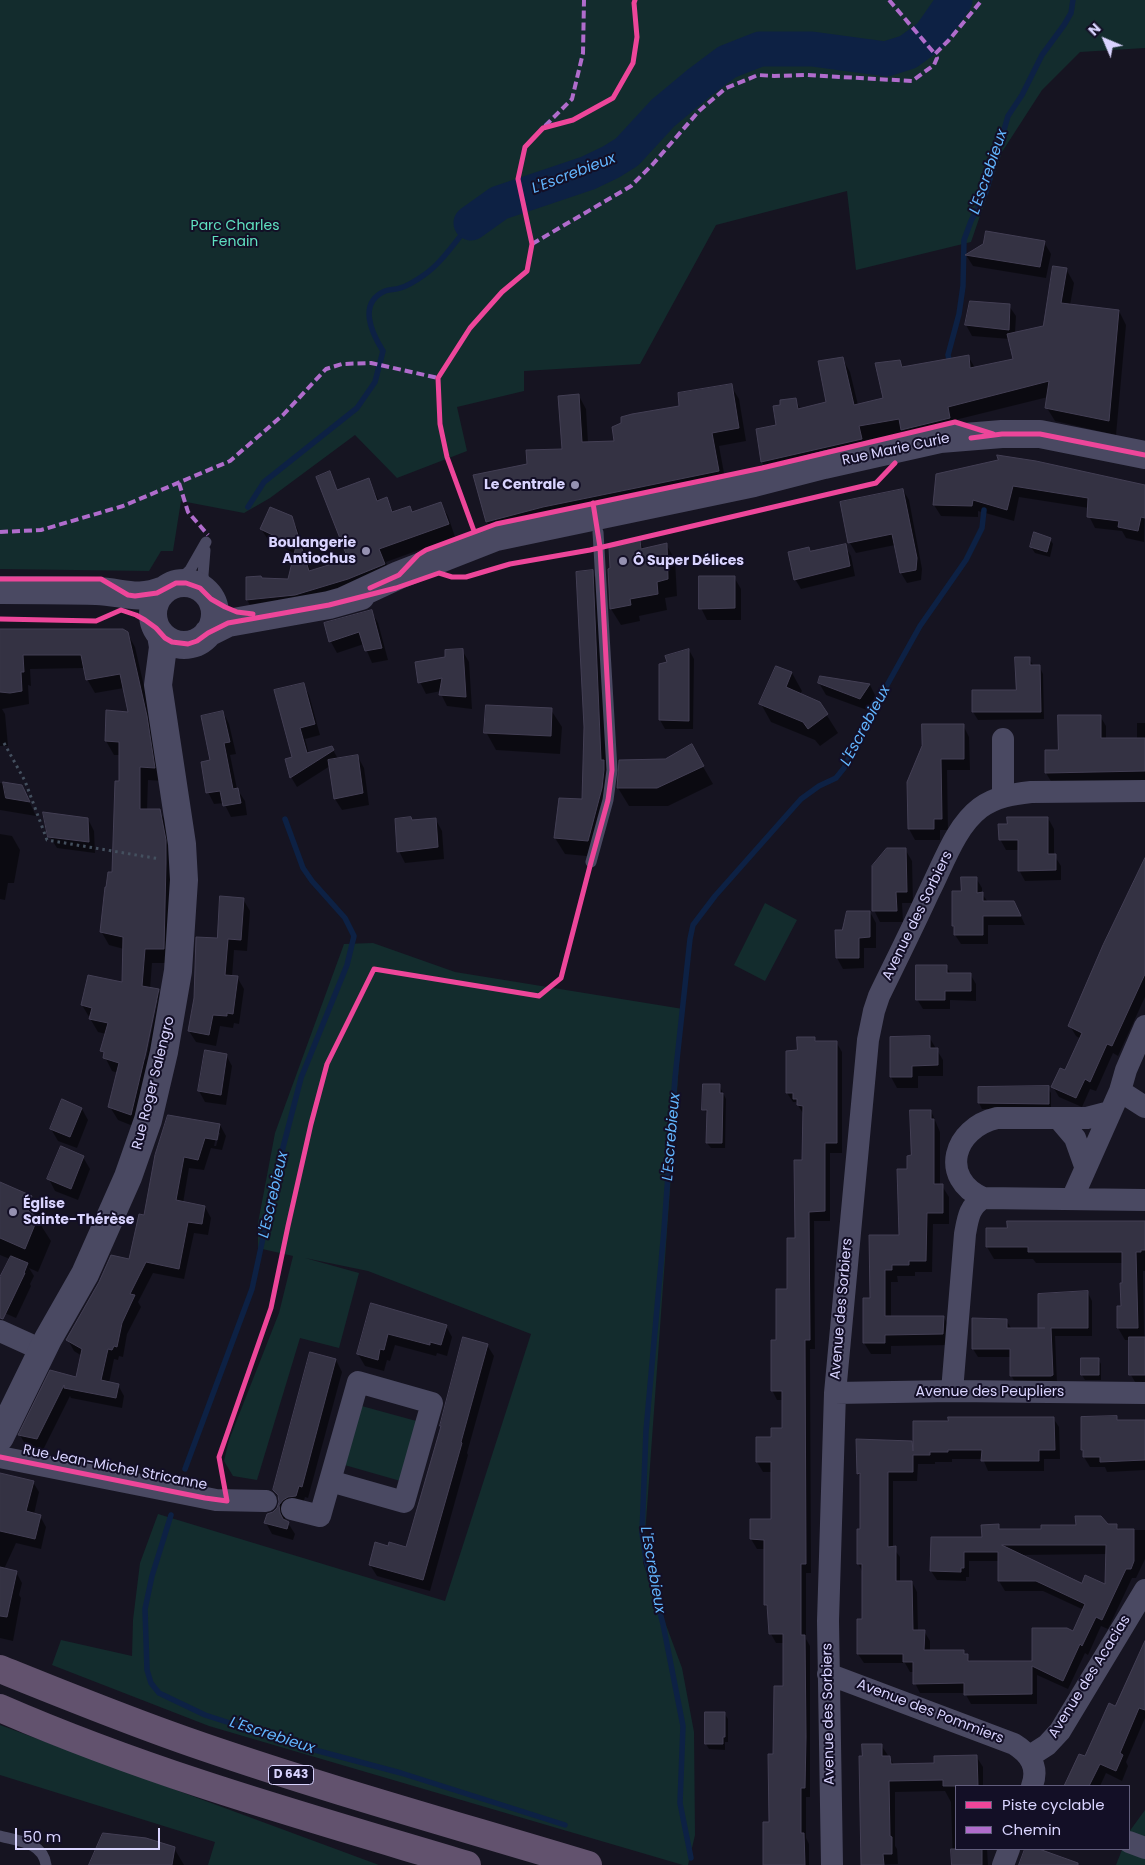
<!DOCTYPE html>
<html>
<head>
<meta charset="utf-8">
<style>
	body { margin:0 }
	#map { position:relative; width:1145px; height:1865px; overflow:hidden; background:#161421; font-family:Poppins,sans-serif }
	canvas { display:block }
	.legend { position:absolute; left:955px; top:1785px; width:175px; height:65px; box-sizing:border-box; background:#130f26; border:1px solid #625e7d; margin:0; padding:6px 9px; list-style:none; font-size:15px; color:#d9d4ff }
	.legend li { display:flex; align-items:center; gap:10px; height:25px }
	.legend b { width:25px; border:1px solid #625e7d }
	.north { position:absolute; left:1080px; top:15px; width:50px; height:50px; -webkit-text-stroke:4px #130f26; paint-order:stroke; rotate:315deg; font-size:14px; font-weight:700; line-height:20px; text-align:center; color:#d9d4ff }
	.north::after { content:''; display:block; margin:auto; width:18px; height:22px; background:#d9d4ff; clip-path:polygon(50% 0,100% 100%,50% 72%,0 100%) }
	.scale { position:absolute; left:15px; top:1828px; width:145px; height:22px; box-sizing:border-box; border:2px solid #d9d4ff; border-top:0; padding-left:6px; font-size:15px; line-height:18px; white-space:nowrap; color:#d9d4ff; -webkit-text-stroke:4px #130f26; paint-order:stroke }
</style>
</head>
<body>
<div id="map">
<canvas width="1145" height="1865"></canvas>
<ul class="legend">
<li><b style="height:6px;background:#ed469a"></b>Piste cyclable</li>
<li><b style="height:6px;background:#b06ccc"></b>Chemin</li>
</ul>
<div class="north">N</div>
<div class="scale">50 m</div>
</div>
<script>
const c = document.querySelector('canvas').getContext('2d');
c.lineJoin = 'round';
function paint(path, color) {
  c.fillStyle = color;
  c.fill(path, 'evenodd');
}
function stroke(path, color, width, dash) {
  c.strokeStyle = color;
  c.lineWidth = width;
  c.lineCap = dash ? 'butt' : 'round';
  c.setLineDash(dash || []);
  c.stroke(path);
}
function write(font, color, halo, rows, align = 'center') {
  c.font = font + ' Poppins,sans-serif';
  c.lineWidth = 4;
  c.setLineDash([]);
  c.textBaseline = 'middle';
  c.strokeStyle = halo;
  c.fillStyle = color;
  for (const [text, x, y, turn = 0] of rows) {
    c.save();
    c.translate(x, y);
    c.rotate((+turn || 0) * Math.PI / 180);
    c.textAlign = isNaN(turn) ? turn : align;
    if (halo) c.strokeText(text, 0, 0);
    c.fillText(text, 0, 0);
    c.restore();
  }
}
paint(new Path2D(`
	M0,0H1145V48L1080,52L1042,90L1002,152L971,242L856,270L847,191L716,225L640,364L524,371V391L457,407L467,451L397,478L355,435L270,498L244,513L181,501L173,551H161L149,571L0,569Z
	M765,903L797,920L765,981L734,965Z
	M373,943L455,972L683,1009L643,1563L682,1668L694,1732L695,1835L688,1865H683L209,1726L52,1665L61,1640L132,1656L133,1620L140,1563L158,1514L445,1601L531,1334L368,1271L305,1258L359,1273L339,1348L300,1338L257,1480L233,1476L224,1461L229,1440L279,1313L293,1256L258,1248V1223L275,1133L344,944Z
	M358,1405L420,1422L404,1482L341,1464Z
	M0,1725L379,1865H208L215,1842L0,1775Z
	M1145,1810V1865H1116L1129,1832Z`), '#132c2d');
paint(new Path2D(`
	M1044,242L1051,254L1046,278L973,266L966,255L984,245Z
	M1066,269L1074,283L1070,305L1119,311L1126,325L1116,435L1055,421L1047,408L1048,397L955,420L957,431L904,433L866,440L869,453L770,475L762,462L778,426L795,399L801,410L828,402L842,358L850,372L858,405L884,399L900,361L904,368L968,356L975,368L1014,360L1010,339L972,336L966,325L1009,306L1016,316L1015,333L1044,327Z
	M731,386L739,399L746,441L719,446L726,484L495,535L487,522L475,476L528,465L563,450L579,396L586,409L588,443L616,442L680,407Z
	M329,473L338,491L368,479L379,501L386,499L394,513H412L440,503L448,516L455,537L386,562L391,577L255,613L247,600V578L289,580L296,554L269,541L261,529L291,517L298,530L311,572L350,560Z
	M938,475L1145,486L1144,542L1126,538L1122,531L1095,528L1089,516V508L1019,497L1014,521L978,511V517L941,516L934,505Z
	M903,490L909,500L922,569L921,580L907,583L901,573L895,545L856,553L850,543L841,503Z
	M1050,539L1053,544L1050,557L1035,553L1031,547Z
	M639,541L644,549L666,544L675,560L677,596L665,598L667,610L639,616L640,621L621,625L611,609Z
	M845,546L851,556L855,576L801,589L795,579L811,552Z
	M592,572L601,588L610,773L597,857L565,854L555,838L583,800Z
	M734,577L741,589V620H707L701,608Z
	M371,611L378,623L388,660L372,663L364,644L337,653L331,642L325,624Z
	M0,629L127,633L135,647L154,730L162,781L148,780L147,810H159L167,824L173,854L171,963H152L150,989L158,990L166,1004L138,1128L118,1120L110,1107L118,1073L112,1071L102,1051L106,1034L98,1032L82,1005L124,983V949L109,945L101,931L113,873L120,783V755H114L106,741L129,713L124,688L95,693L87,679L85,668L30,669L31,686L28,685L29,704L2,709L5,714L8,746H0ZM155,1000H158L146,1059L144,1058Z
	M462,650L469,662L472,709L447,706L441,694V691L426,694L420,682L447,658Z
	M689,650L694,659L693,729H665L660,720V665L668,663Z
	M1029,659L1034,666H1039L1043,674L1044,719L978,720L973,712V691H1017Z
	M792,673L802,691L800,694L819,703L838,733L820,746L815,740L771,722L761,704Z
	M821,678L870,685L876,697L867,710L826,695L819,683Z
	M303,684L309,695L320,735L305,739L309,754L332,748L338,759L358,757L364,768L369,805L342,810L335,799L330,766L297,787L291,777Z
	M551,710L562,727L560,754L496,750L486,732Z
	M223,712L229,724L236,754L230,755L237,789L245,801L247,815L231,817L224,803L214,804L208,792L212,761Z
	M1100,716L1106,726V740L1137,739V723H1145V781L1052,783L1046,773L1059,752Z
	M963,725L969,737L970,770H947L948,830H940V840H915L909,829L908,782Z
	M691,746L713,784L668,806H629L618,788Z
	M0,783L22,786L36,816L0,810Z
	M1048,818L1054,829V855L1061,866V880L1025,881L1019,870V850H1006L1000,839Z
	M88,819L94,831L95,853L57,848L50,837Z
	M436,820L442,831L444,859L405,863L399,851L412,822Z
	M0,834L12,836L20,850L14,883H8L5,900L0,899Z
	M905,849L912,861L913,903H902L903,922H880L874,910Z
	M1145,877V997L1118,1056L1113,1053L1096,1091L1090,1089L1082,1107L1059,1097L1053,1087L1065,1072L1081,1039L1076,1036L1070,1026Z
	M976,878L982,888V894L988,902L1019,912L1025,925H988V944H961L955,935L953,925L962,892Z
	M243,899L250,911L247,951L234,950L232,977H237L244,989L239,1024L234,1023L233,1028L220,1026L216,1046L196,1042L189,1031Z
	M870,912L876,923V948H864V968L843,969L837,958L843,931Z
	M946,966L951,974H970L976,984V1001L950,1000V1009H923L917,999Z
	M929,1037L943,1060V1076H918V1088H897L891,1077Z
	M815,1039L817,1042H836L842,1052V1153H830V1221H814L815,1349H810L811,1573H806V1639L810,1646V1797H806V1838L809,1844V1865H765L771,1823L775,1755L784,1687V1643H776L771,1634L769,1611L765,1605V1549H757L751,1539V1520H773L772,1472H763L757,1462L772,1438L784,1429V1400H777L772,1390L777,1341L788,1290L796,1239L804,1161V1115L796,1102H793L787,1093L798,1052Z
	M206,1051L226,1055L232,1066L226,1105L205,1102L199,1091Z
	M719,1085L726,1099L725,1148H711L707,1143L708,1115L704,1109Z
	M979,1088H1048L1051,1093V1109H982L979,1103Z
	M82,1109L88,1120L77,1148L58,1141L51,1129Z
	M931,1111L940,1132V1186H942L949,1197V1224H933L932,1272H915V1276H897L898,1282H891V1317H944L950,1329L949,1345L891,1346V1354H871L864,1343L871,1299L900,1236L908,1170L912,1157Z
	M220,1125L226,1136L222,1150L211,1148L204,1170L189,1168L183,1203L205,1207L211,1218L208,1235L194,1233L184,1279L153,1273L138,1302L141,1307L127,1334L123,1357L119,1356L118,1360L114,1359L109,1383L118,1385L124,1396L122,1408L71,1398L70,1396L43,1450L26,1446L20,1435L51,1372L77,1379L82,1356L74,1351L68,1340L130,1260L145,1216L156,1155ZM217,1133H220L216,1146H214Z
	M83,1157L90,1169L78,1200L55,1191L49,1179Z
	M0,1183L32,1197L45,1221L42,1227L51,1241L38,1272L29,1268L34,1276L30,1284L31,1286L16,1318L0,1311V1280L10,1259L0,1255Z
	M1145,1222V1271H1143L1145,1387H1138L1131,1375L1130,1340H1125L1118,1328L1122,1307L1123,1263H1036L1033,1259H994L987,1247Z
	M1088,1293L1092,1301V1336H1055L1057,1383L1016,1384L1011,1375V1357H978L973,1349V1320H1006L1011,1328L1040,1329Z
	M372,1305L446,1326L452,1337L447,1356L437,1353L436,1356L395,1345L390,1361L387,1360L384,1371L365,1366L358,1354Z
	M487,1345L494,1356L467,1453L468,1455L430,1591L377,1576L370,1565L389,1547L407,1549Z
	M1098,1359L1101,1364V1380H1085L1082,1375Z
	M336,1360L342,1372L308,1498L305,1497L302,1507L285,1517V1521L288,1523L295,1534L293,1540L272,1534L266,1523L278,1509L280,1502L275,1490Z
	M1053,1418L1059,1427L1060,1459H1044V1471H988L983,1459H952V1462H935V1464H918L917,1481H893V1548L900,1557V1582H912L917,1592L918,1631H924L930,1641V1651H963L971,1662L1033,1663L1074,1633L1084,1610L1043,1591H1005L999,1581V1561H969V1577H966V1581L937,1580L931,1571L983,1538L998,1526L1000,1530H1042L1108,1525H1116L1120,1530H1145V1559L1136,1578H1132L1108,1629L1101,1626L1088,1655L1085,1653L1068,1689L1037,1675V1704H971L965,1693H920L915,1683V1672H910L905,1663H864L858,1654L864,1620L863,1573L858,1563L862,1530V1480L858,1473L912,1442L914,1446L949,1422ZM1107,1554L1106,1586L1082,1584L1019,1555Z
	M1116,1418L1118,1421H1145V1479V1470L1107,1472L1105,1467H1090L1084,1457L1082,1450Z
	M0,1475L33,1482L39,1492L34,1514L40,1516L46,1527L41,1549L16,1543L4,1569L16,1572L22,1583L19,1595L21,1598L13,1641L0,1638Z
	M1145,1657V1718L1126,1762L1128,1766L1122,1781L1106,1773L1100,1786H1066L1080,1755L1086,1758Z
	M724,1713L728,1719V1742H725V1750L709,1749L706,1744Z
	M881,1745L895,1766L936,1764L976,1756L983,1767V1786H956V1849H987L988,1865H953L951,1802L945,1791L895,1792V1846L897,1849L898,1864L863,1865Z
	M174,1848L184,1865H91Z`), '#0007');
stroke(new Path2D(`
	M950,364L948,355L959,314L963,286L964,240L971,221L986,192L1008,116L1022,95L1042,55L1064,25L1071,13L1073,0
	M248,507L264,482L357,408L375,382L383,351C371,332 358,303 385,291C390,289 395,290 400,288C408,286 417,280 424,275C442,263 457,239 471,223
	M185,1469L252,1289L280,1159L301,1078L347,965L354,936L345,918L312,881L303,868L285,819
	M171,1515L152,1576L145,1609L147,1670L151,1683L159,1693L205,1715L311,1749L401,1773L565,1825
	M691,1858L680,1803L683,1726L663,1624L646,1560L642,1533L646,1431L664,1230L675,1078L690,939L693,925L715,896L801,799L819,786L836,778L844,768L867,721L920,626L966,560L982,528L984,510`), '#0d2144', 5.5);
stroke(new Path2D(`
	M471,223L499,203L588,173L611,162L627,152L663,113L699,83L727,62L760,49H812L886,59L908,52L930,36L955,0`), '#0d2144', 35);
const building = new Path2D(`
	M986,231L1045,241L1040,267L965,255L983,244Z
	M1053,266L1067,268L1061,303L1119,310L1109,421L1045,408L1049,381L948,407L950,418L901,430L899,419L859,426L862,439L761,462L756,429L776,425L773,406L780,405V400L796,398L798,409L826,402L818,361L843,357L854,405L883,398L875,363L900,360L902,367L969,355L970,368L1013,359L1007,334L1043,326Z
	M970,301L1010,304L1009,330L965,325Z
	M732,384L739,428L712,433L719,471L543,507L486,522L473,475L527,464L526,450L562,449L558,396L579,394L582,442L614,441L612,427L621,423V417L632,414L679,406L678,393Z
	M997,455L1036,461L1145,485V518L1141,517L1138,531L1118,527L1119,521L1087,517L1088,498L1013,486L1007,510L973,500L972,506L933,505L936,474L998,460Z
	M330,471L337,490L369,478L377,501L387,497L392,512L410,506L412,512L441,502L449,524L379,549L385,564L348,579L295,595L246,600V577L261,576L262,578L288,579L296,546L260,529L270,507L292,516L309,571L348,559L316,477Z
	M903,489L917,558L916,570L900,573L892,534L848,543L840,502Z
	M1034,532L1051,538L1047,552L1030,547Z
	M640,540L641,549L667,543L668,579L657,582L658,594L630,599L631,605L610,609L608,569L610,568L609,547Z
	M846,544L850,566L794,580L788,552L809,547L810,551Z
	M593,570L601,760H604V770L602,788L588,841L554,838L559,798L582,799L584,727L576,572Z
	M699,576H735V608L699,609Z
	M372,610L382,648L365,651L359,632L329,642L324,623Z
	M0,629H123L128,632L147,716L155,768L140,767V809H160L166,840V863L164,949H145L142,986L159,989L146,1052L131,1115L108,1107L119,1063L103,1058L104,1052L100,1051L108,1023L89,1019L92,1008L81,1005L88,975L122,982L123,937L100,932L105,887H106L108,872H112L115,781H119V742L105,741L106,710L128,712L120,674L86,680L81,655H23L24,672H21L22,691L10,693L0,692Z
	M463,649L466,697L439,695L442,678L418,683L415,662L445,657V650Z
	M689,649V721L659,720V664L667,662L665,656Z
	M1015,657H1030V665H1040L1041,712H972V690H1016Z
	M776,666L792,672L786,687L820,702L828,714L808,729L803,722L759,704Z
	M820,676L870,684L860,699L818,683Z
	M304,683L315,724L300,728L307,753L332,746L334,750L290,778L285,759L292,757L274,690Z
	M486,705L552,708L551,736L484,733Z
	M223,711L230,742L224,743L233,789L238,788L241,803L223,806L220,791L206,793L201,762L210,760L201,716Z
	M1058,715H1101V738H1145V771L1045,773V750H1058Z
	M922,724H964V759H941L942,819H934V829H908L907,782L922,746Z
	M692,744L704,766L657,788H617L619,760L665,759Z
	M358,755L363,793L334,799L328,760Z
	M3,782L22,785L30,802L6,798Z
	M43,812L88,818L89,842L48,837Z
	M411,817L412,820L436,818L438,847L397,852L395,819Z
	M1007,817H1048V854H1056V870L1018,871V840H999L998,824H1007Z
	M887,848H906L907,892H896L897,911H872V866Z
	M1145,858V974L1112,1046L1107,1044L1090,1082L1085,1079L1076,1098L1051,1087L1060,1068L1065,1070L1082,1033L1068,1026L1103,945Z
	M961,877H977V893L983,892V901H1014L1021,916H983V935H954V926H952V891H961Z
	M220,896L244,898L241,940L228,939L225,975L238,976L233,1014L227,1013V1016L213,1015L209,1035L188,1031L194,998L196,937L217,938Z
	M847,911H870V937L859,938V958H836L835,930H842Z
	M916,965H947V973H971V991H945V1000H916Z
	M930,1036V1048H938V1065L912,1066V1077H890V1037Z
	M797,1037H815V1041H837V1143H825V1211L809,1212L810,1340H805L806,1564H801V1635H805L806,1737L805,1788H801V1833H804L805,1865H763V1822H769L768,1754H773L774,1686H783V1634H769L767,1605H764V1540L750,1539V1519H771V1462H756V1437H771V1428H782V1391H771V1340H776V1289H787V1238H795L794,1160H802L803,1106L797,1105V1099H793V1093H786V1051L797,1050Z
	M205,1050L227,1054L221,1095L198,1091Z
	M703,1084H720V1093H723L722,1143H706L707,1110H702Z
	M1049,1086V1104L978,1103V1087Z
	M62,1099L82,1108L70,1137L50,1129Z
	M910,1110H931V1119H934V1184H943V1213H927L926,1261H909V1265H892V1270H885V1316H944L943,1334L885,1335V1343H863V1298H870L869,1235H899L897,1169H907V1156L911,1155Z
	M168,1115L220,1124L217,1140L205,1138L198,1160L184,1157L176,1200L205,1206L202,1224L188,1222L179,1269L146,1262L130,1294L135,1295L122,1323L117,1347L114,1346L112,1350L108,1349L101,1380L119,1384L116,1398L64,1388V1385L37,1439L18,1435L50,1370L76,1377L82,1349L66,1340L99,1282L111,1255L129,1259L139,1214L144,1215L155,1155Z
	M61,1146L84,1156L71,1189L47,1179Z
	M0,1182L32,1196L26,1209L38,1217L25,1249L0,1238Z
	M1007,1221H1145V1250H1141V1252H1136L1138,1328H1117V1306H1121L1120,1283H1122V1252H1028V1247H986V1228H1007Z
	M11,1256L28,1263L24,1273H25L3,1319L0,1318V1277Z
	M1088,1291V1328H1051L1053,1375L1051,1376H1010V1349H972V1318L1007,1319V1328H1045H1038V1294Z
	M371,1303L447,1325L441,1345L430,1342V1345L388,1334L384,1350L380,1349L378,1360L357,1354Z
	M463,1337L488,1344L461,1442L462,1443L423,1580L369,1565L375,1542L388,1546L389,1542L406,1547L441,1426H440Z
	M1129,1337H1145V1375H1129Z
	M310,1352L336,1359L302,1487L299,1486L296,1496L288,1497L283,1500L279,1505L280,1513L283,1519L289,1522L287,1529L264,1523L267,1514L273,1512L277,1508L279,1502L278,1495L273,1490Z
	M1081,1358H1099V1375H1081Z
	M1117,1416V1420H1145V1460L1100,1462V1457H1083V1450H1081V1417Z
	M948,1417H1054L1055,1450H1039V1461H981L982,1450H948V1452H930V1455H913V1472H888V1547L896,1546V1581H912L913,1630H925L924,1650H964V1654H968V1661H1032V1628H1067L1073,1631L1085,1604L1036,1581H998V1552H964V1568H961V1572L930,1571L931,1537H982L981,1525L999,1524V1529H1041V1525H1076L1075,1516H1101L1108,1524H1117V1529H1134V1561L1131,1569H1126L1102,1620L1096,1617L1082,1646L1080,1644L1063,1681L1032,1666V1694L964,1695V1683L913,1684V1662H903V1654H857V1619H862V1564H857V1529H860V1473L857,1474L856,1439L912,1441L913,1451V1421H948ZM1002,1545H1106L1105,1584L1085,1575L1082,1583Z
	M0,1473L34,1481L26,1511L41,1515L35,1539L0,1531Z
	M0,1567L17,1571L7,1617L0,1616Z
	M1145,1641V1710L1139,1708L1120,1753L1123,1755L1116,1771L1100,1764L1089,1786H1064L1079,1754L1085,1756L1109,1703L1115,1706Z
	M705,1712H725V1737H723V1744H705Z
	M862,1744H882V1756H890L891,1764L934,1763V1756L977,1755L978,1786H943V1780L889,1781L890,1836L892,1837V1854H883L884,1865H861L859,1756H862Z
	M103,1833L146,1838L175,1847L172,1865H89Z
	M951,1849H982V1865H952Z
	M1025,1849H1039L1078,1863V1865H1019Z`);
paint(building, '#343243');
stroke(building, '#433f54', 1);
stroke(new Path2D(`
	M4,743L25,781L47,840L160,859`), '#44505f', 3, [2.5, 4]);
stroke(new Path2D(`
	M176,583L190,570L206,542
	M205,591L203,575L205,550
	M591,862L608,800L612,770L598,532
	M0,1836C18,1841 43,1842 46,1865`), '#4a4962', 11);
stroke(new Path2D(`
	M1003,796V739
	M1120,1091L1145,1107
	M1110,1112L1087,1118H997C953,1128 939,1178 983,1198L1145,1200
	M1058,1118L1075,1138L1085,1166
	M1072,1199L1120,1091L1126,1070L1145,1026
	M0,1331L42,1350
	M952,1391L965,1234C968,1218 969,1207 983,1198
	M835,1393L952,1391L1145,1393
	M0,1457L216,1500L266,1501
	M292,1509L320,1516L358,1382L432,1403L404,1502L330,1481
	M828,1674L1014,1744C1030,1754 1039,1767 1032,1786
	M1030,1756L1047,1745L1060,1731L1145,1590
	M1129,1842L1145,1848
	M832,1865L828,1621L835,1393L868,1040L874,1011L879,996C896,961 913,927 929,892C943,865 955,827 980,808C995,797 1012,794 1031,792L1145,791
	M1003,1865L1009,1849`), '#4a4962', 22);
stroke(new Path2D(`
	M153 614a31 31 0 1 1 62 0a31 31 0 1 1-62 0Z
	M0,590C32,590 64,590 96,591C124,592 136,601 164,590
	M343,601L399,575L496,537L754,483L824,465L940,439L1002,434H1040L1145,455
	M208,633L228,623L329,605L361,596
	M0,1437L48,1339L85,1274L128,1177L148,1120L164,1052L178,971L184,880L182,844L158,685L163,647L161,635`), '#4a4962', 28);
stroke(new Path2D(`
	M0,1669C67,1696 133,1723 201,1746C329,1790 459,1826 588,1865
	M0,1708C151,1774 310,1818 467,1865`), '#62526e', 28);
stroke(new Path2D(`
	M889,0L935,54
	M545,126L572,99L583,53L584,0
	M532,244L631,186L653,164L699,111L726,88L758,75L774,76L806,75L912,81L934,65L937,58L935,54L949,40L982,0
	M179,483L188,512L208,535
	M0,532L41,530L123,506L230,461L283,415L326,369L342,364L371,363L438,378`), '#b06ccc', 4, [8, 4]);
stroke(new Path2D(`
	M971,438L1002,434H1040L1145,455
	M474,531L447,457L440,424L438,378L470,328L502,292L527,271L532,244L518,179L525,147L543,128L573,120L613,98L633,63L637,37L634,3L635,0
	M0,579H101L128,595L135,596L157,593L176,583H186L200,588L211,599L225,607L237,612L253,614
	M370,588L399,575L418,555L426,550L496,524L762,468L955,422L993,434
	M0,619L96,621L121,610L136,615L145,620L156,628L165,638L172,642L188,644L197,641L208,633L228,623L329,605L396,588L439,573L452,577H466L510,564L590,550L876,483L895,463
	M0,1457L205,1498L227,1501L219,1457L271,1308L288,1226L311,1124L327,1064L374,969L539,996L561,978L591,862L608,800L612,770L600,547L593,503`), '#ed469a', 5);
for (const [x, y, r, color] of [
	[575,485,5,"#9591b1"],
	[366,551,5,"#9591b1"],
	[623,561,5,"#9591b1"],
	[13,1212,5,"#9591b1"]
]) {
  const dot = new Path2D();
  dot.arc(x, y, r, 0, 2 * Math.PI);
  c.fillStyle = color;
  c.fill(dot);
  stroke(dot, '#130f26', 2);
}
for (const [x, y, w] of [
	[291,1775,45]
]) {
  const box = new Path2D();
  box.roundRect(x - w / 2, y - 9.5, w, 19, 4);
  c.fillStyle = '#130f26';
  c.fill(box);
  stroke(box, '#d9d4ff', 1);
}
write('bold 12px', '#d9d4ff', null, [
	["D 643",291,1775]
]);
write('14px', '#5fe0c0', '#130f26', [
	["Parc Charles",235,226],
	["Fenain",235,242]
]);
write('14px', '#d9d4ff', '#130f26', [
	["Rue Marie Curie",896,450,-12],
	["Avenue des Sorbiers",918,916,-64],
	["Rue Roger Salengro",154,1083,-76],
	["Avenue des Sorbiers",842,1309,-85],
	["Avenue des Peupliers",990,1392],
	["Rue Jean-Michel Stricanne",115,1468,11],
	["Avenue des Acacias",1090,1677,-58],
	["Avenue des Pommiers",930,1712,21],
	["Avenue des Sorbiers",829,1714,-91]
]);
write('bold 14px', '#d9d4ff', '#130f26', [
	["Le Centrale",565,485],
	["Boulangerie",356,543],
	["Antiochus",356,559],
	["Ô Super Délices",633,561,"left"],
	["Église",23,1204,"left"],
	["Sainte-Thérèse",23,1220,"left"]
], 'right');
write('italic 15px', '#62b6ff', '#130f26', [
	["L'Escrebieux",989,172,-71],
	["L'Escrebieux",574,174,-21],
	["L'Escrebieux",866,726,-62],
	["L'Escrebieux",672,1137,-85],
	["L'Escrebieux",274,1195,-77],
	["L'Escrebieux",652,1570,80],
	["L'Escrebieux",272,1736,18]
]);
</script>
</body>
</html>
